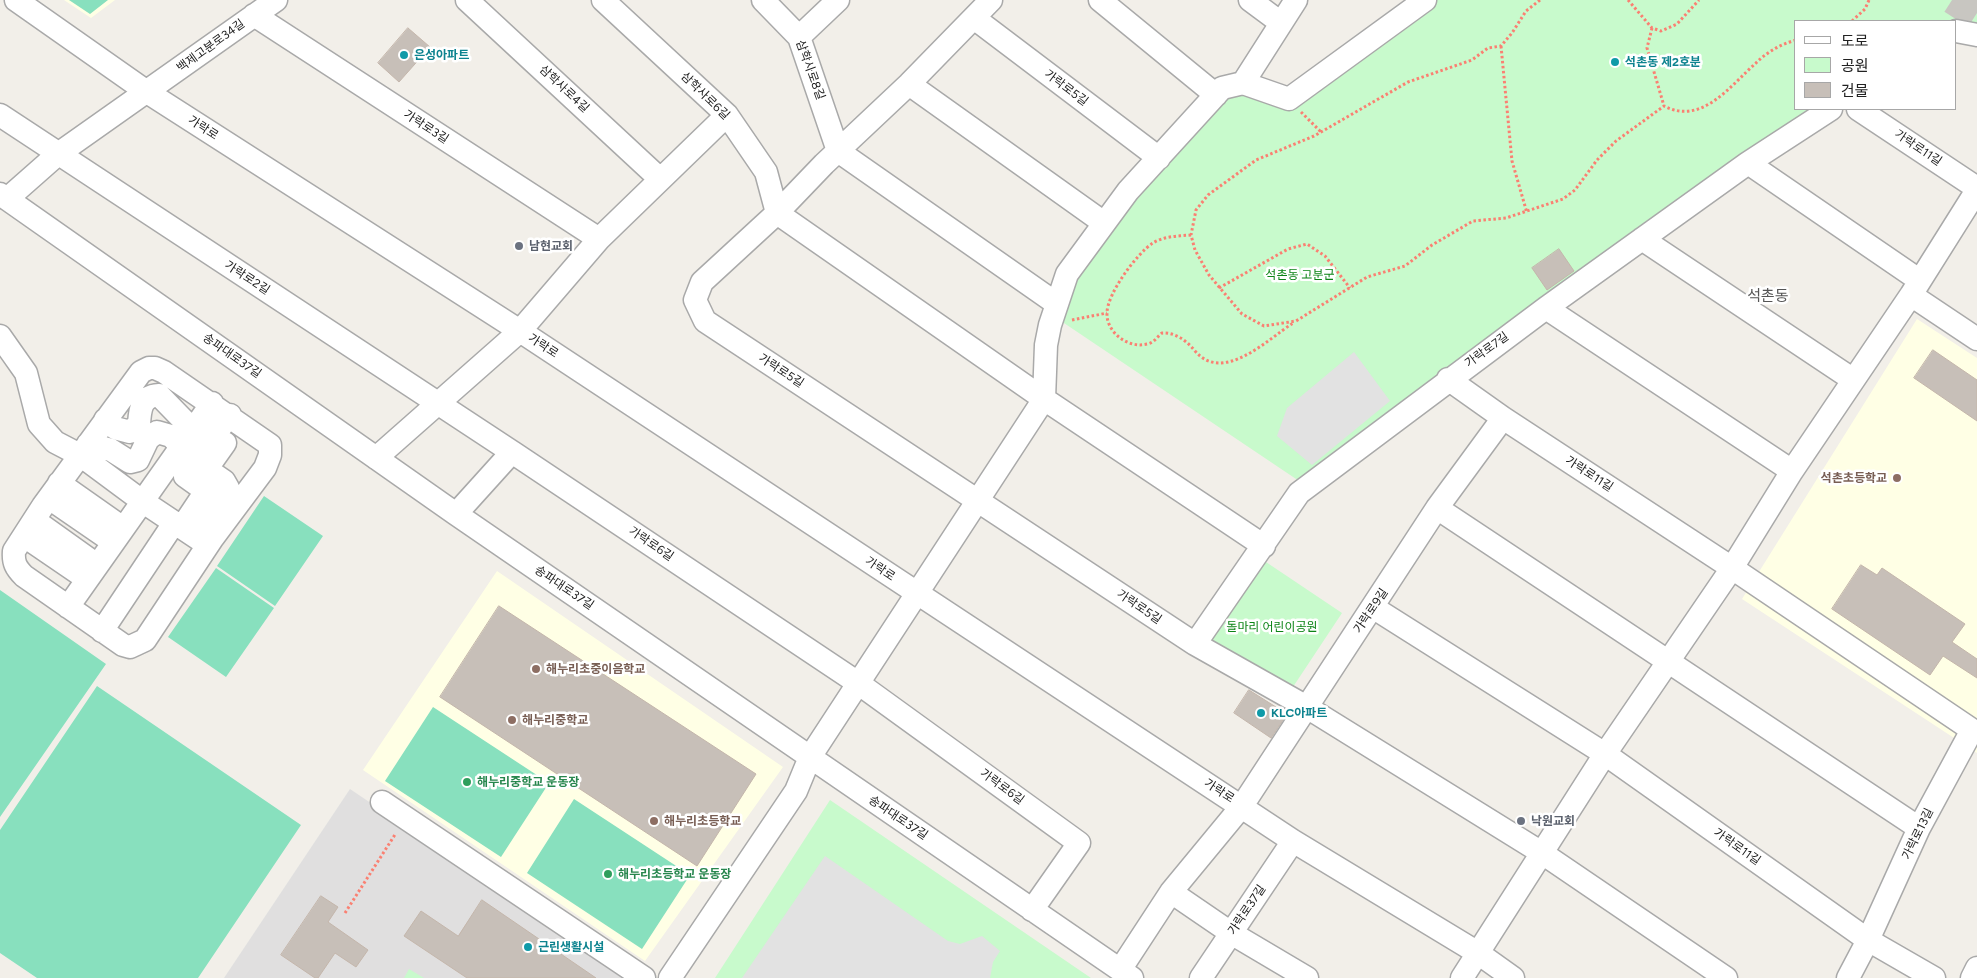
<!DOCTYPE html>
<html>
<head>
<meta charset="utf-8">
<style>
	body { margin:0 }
	#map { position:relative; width:1977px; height:978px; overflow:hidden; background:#f2efe9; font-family:Figtree,"Noto Sans KR",sans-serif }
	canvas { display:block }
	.legend { position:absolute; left:1794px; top:20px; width:162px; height:90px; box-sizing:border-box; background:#fff; border:1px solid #a7a7a7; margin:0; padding:6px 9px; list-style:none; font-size:15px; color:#222 }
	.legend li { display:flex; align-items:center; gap:10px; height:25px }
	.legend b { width:25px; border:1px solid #a7a7a7 }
</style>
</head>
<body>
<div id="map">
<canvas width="1977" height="978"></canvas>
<ul class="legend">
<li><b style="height:6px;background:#fff"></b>도로</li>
<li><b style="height:14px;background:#c8facc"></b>공원</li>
<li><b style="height:14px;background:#c7bfb8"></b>건물</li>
</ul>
</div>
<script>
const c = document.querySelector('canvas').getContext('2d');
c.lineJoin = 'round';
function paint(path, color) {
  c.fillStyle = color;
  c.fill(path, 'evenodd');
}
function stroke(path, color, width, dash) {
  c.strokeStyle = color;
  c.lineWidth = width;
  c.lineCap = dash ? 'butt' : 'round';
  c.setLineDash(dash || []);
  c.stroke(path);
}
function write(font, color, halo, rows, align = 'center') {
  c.font = font + ' Figtree,"Noto Sans KR",sans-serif';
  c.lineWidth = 5;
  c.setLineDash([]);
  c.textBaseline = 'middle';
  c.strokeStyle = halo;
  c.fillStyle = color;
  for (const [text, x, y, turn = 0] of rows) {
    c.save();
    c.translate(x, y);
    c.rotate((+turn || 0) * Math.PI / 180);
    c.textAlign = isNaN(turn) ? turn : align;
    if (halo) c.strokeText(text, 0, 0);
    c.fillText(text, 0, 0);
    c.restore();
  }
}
paint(new Path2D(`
	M350,789L630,978H224Z`), '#e0dfdf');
paint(new Path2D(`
	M64,0H115L91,18Z
	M1917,319L1977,358V753L1742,599Z
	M497,571L783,767L645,961L363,770Z`), '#ffffe5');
paint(new Path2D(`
	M1433,0H1977V30L1956,21L1938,20L1796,21V109H1831L1305,485L1055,317L1070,276L1220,97L1246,87L1290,104Z
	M1260,558L1342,613L1287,696L1202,640Z
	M830,800L1091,978H715Z
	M409,969L424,978H404Z`), '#c8facc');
paint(new Path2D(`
	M69,0H108L90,14Z
	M264,496L323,536L275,606L217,566Z
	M216,568L274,608L226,677L168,637Z
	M0,590L106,664L0,817Z
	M97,686L301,825L198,978H37L0,953V830Z
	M433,707L549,783L501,857L385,781Z
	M574,799L690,875L642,949L527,873Z`), '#88e0be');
paint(new Path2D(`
	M1354,352L1390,401L1312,465L1277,436L1287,408Z
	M825,856L948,941L960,944L982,936L1000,951L993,962L990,978H742Z`), '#e2e2e2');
const building = new Path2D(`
	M408,28L430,47L399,82L378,63Z
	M1559,249L1574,271L1547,290L1532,268Z
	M1933,350L1977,380V421L1914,378Z
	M1861,565L1877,575L1882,568L1965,624L1952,642L1977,659V678L1943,656L1930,675L1832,609Z
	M499,606L756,774L697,866L440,697Z
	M1249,690L1287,714L1271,738L1234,713Z
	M321,896L338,907L328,922L368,950L356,967L335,953L318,978H315L281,955Z
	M482,900L596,978H467L404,936L421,911L458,936Z`);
paint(building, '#c7bfb8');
stroke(building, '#c4b6ab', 1);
stroke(new Path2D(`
	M1952,0L1977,16`), '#c8c6c1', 28, [28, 14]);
const minor = new Path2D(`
	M16,0L147,92L520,331L1293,841L1478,953L1513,978
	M467,0L660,179
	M603,0L727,115L766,172L777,213L1044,399L1264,546
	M763,0L799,37L838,151L1057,304
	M991,0L909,84L824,164L777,213L702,282L695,300L705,321L1195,644L1305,706L1542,853L1726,978
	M1100,0L1216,95
	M1250,0L1281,23
	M254,15L599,239
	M974,18L1159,158
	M1956,31L1977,35
	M799,37L838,0
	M1243,83L1289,99L1425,0
	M909,84L1104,223
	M1858,109L1977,188
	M0,115L512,452
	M1748,163L1919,280
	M0,194L456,514L1132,978
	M7,199L58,154L276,0
	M1642,239L1852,379
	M1911,295L1977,339
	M1546,308L1792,471
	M0,336L26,373L39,424L55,442L80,455L142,501L208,545
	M149,368H155L164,372L270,445V455L265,468L212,539L145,640L130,647L123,645L24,576C16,568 13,563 14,551L43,506L141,372Z
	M1448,379L1503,418L1732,568L1972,730L1919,828L1868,940L1848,978
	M105,420L115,428L130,432L139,424C140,409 141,396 159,395L193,430
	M88,444L111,450L130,462L138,460L148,439L157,432L171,436L181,446
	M376,458L520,331L599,239L727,115
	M59,483L123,528
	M49,498L113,542
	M1437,508L1919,828
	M456,514L512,452L858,683L1079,843L1032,910
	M34,520L97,565
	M205,523L228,488L224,481L208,470V467L225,443
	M182,527L206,491L185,476L186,471L230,415
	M24,536L87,579
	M68,607L212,403
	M1374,608L1605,754L1868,940L1934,978
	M102,631L174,523
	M1195,644L1299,493L1546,308L1748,163L1831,109
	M382,802L644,978
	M1171,892L1231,933L1307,978
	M1120,970L1171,892L1242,806L1437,508L1503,418
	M670,978L796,791L810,757L1044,399L1046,345L1050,325L1067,274L1128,191L1222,88L1243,83L1296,0
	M1201,978L1293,841
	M1462,978L1605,754L1732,568L1792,471L1911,295L1977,190
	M1972,978L1977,968`);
stroke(minor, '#a9a9a9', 25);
stroke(new Path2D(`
	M1540,0L1526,11L1512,33L1501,46L1488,48L1472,60L1408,82L1314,136L1256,160L1208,195L1196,210L1191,235L1195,250L1209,275L1242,314L1264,326L1296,321L1367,277L1405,266L1432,245L1473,221L1506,218L1563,199L1575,190L1597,160L1616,141L1664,106C1702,126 1731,85 1756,63C1767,52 1781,44 1796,40
	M1628,0L1652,28L1661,31L1677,24L1699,0
	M1852,21L1865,9L1869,0
	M1652,28L1647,48L1664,106
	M1501,46L1512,161L1527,213
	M1301,112L1321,132
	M1191,235C1178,236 1164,236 1153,243C1137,253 1107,294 1107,313C1106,332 1128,349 1147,344C1154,343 1157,337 1162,333C1175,332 1187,341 1195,351C1223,384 1267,340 1293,323
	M1219,288L1288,249L1307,244L1325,256L1350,288
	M1072,320L1107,313
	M345,913L396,833`), '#fa8072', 3, [2.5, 2.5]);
stroke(minor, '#fff', 22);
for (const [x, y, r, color] of [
	[404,55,5,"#0f9aa8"],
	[1615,62,5,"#0f9aa8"],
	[519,246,5,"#6b7280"],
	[1897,478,5,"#8d6e63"],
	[536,669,5,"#8d6e63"],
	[1261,713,5,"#0f9aa8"],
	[512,720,5,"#8d6e63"],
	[467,782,5,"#2e9e5b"],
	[654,821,5,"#8d6e63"],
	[1521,821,5,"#6b7280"],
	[608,874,5,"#2e9e5b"],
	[528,947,5,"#0f9aa8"]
]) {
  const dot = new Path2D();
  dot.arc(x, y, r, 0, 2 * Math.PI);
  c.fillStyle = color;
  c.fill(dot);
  stroke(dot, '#fff', 2);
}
write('12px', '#222', '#fff', [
	["백제고분로34길",211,46,-36],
	["삼학사로8길",810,70,70],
	["가락로5길",1066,88,37],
	["삼학사로4길",564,89,43],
	["삼학사로6길",705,96,44],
	["가락로3길",426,127,33],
	["가락로",203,128,33],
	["가락로11길",1918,148,34],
	["가락로2길",247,278,33],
	["가락로",543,346,33],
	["가락로7길",1487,350,-36],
	["송파대로37길",232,356,35],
	["가락로5길",781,371,33],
	["가락로11길",1589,474,33],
	["가락로6길",651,544,34],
	["가락로",880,569,34],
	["송파대로37길",564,588,34],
	["가락로5길",1139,607,34],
	["가락로9길",1371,611,-56],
	["가락로6길",1002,787,36],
	["가락로",1219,791,33],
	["송파대로37길",898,818,34],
	["가락로13길",1918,834,-64],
	["가락로11길",1737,847,35],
	["가락로37길",1247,910,-56]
]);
write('bold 12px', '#0d838f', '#fff', [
	["은성아파트",414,55],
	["석촌동 제2호분",1625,62],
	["KLC아파트",1271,713],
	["근린생활시설",538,947]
], 'left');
write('bold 12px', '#5b616d', '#fff', [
	["남현교회",529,246],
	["낙원교회",1531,821]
], 'left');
write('12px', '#0c8416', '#fff', [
	["석촌동 고분군",1300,275],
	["돌마리 어린이공원",1272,627]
]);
write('bold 12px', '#785e54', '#fff', [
	["석촌초등학교",1887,478,"right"],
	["해누리초중이음학교",546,669],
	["해누리중학교",522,720],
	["해누리초등학교",664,821]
], 'left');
write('bold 12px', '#27864d', '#fff', [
	["해누리중학교 운동장",477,782],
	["해누리초등학교 운동장",618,874]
], 'left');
write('15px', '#555', '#fff', [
	["석촌동",1768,297]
]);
</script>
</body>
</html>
